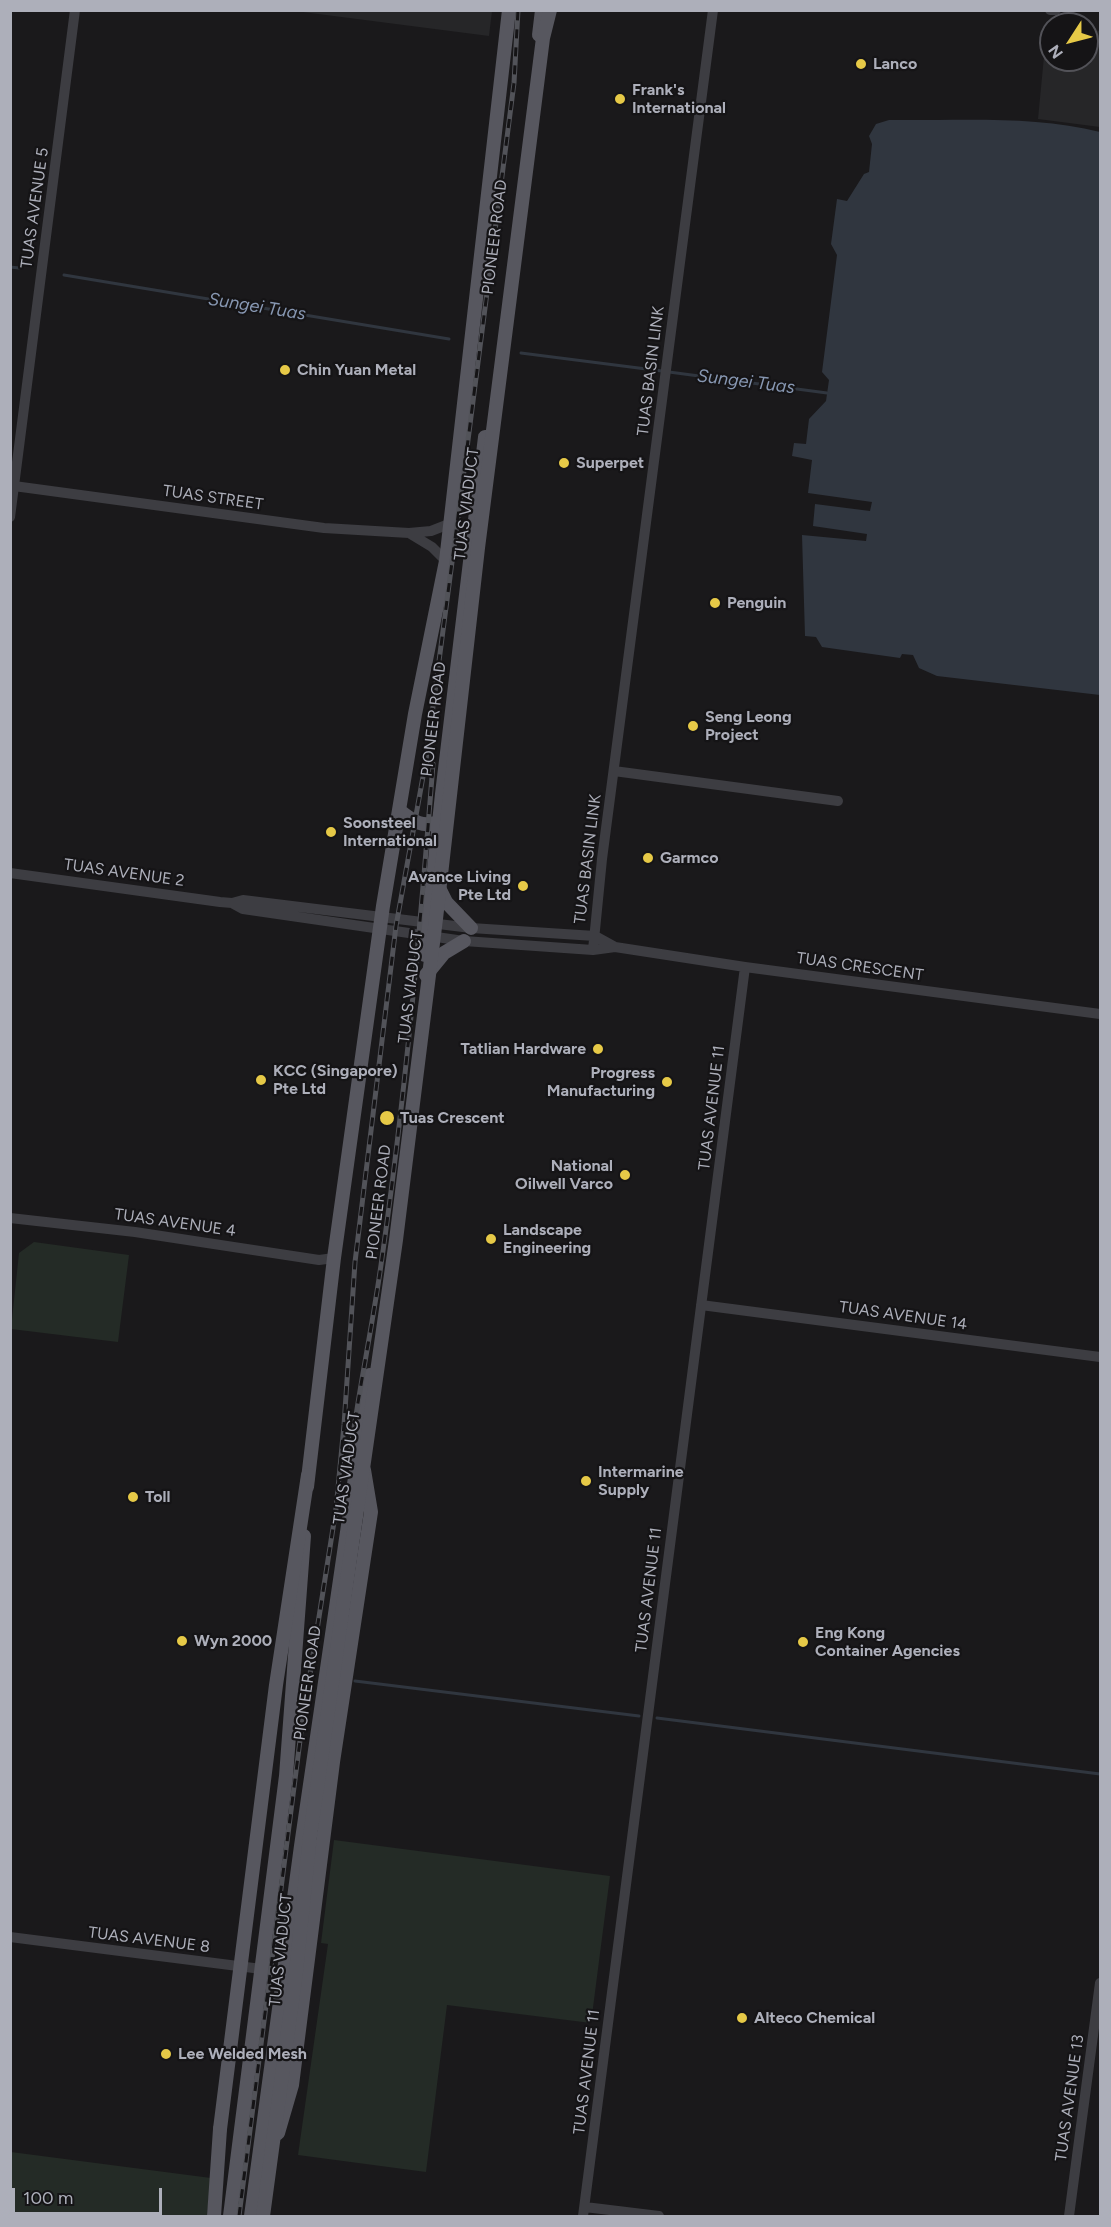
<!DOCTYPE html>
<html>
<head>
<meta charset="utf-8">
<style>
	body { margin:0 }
	#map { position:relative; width:1111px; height:2227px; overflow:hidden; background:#1a191b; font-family:Figtree,sans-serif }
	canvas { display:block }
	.frame { position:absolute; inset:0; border:12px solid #adafba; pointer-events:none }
	.north { position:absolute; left:1039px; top:12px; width:60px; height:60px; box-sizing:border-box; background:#151416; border:2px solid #525258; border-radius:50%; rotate:234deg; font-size:16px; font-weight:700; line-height:24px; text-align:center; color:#adafba }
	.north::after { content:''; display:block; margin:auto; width:21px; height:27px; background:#e6c947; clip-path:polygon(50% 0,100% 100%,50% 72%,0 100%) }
	.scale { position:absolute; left:12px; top:2188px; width:150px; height:27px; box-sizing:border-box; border:3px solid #adafba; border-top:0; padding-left:8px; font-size:18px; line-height:21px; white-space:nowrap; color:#adafba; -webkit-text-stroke:4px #151416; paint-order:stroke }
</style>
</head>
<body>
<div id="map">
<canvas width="1111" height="2227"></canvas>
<div class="frame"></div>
<div class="north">N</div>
<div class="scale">100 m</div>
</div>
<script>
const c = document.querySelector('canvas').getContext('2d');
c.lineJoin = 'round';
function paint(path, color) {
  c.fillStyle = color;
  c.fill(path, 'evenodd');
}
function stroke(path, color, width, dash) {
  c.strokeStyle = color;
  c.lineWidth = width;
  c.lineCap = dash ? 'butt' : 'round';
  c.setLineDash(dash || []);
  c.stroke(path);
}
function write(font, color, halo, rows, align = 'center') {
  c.font = font + ' Figtree,sans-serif';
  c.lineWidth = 4.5;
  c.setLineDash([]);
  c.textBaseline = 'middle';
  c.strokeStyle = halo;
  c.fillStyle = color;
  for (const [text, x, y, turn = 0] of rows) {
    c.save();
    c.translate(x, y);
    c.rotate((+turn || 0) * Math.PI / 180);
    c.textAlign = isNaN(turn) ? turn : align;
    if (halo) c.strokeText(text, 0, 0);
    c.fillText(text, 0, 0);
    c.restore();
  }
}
paint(new Path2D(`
	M295,11H492L489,36Z
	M1047,25H1051V60H1087V30L1100,31V127L1038,119Z`), '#262628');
paint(new Path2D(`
	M34,1242L129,1255L118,1342L11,1329L19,1253Z
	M334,1840L610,1876L591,2023L447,2005L426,2172L298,2155L328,1944L321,1943Z
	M11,2152L211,2178L207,2216H11Z`), '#242b26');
paint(new Path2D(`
	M889,120C957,121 1034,115 1100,132V695L937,676L919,668L913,655L902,654L900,658L822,647L816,637L805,636L802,535L866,541L867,534L813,526L815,504L870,511L872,502L808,493L812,460L792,456L794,443L806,444L809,419L826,401L829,380L822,372L837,255L831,244L837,199L847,201L864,174L869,172L872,144L869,136L876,124Z`), '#30363f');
stroke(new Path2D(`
	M10,267L19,268
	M64,275L449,339
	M521,353L662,371
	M669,372L827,393
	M355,1681L639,1716
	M657,1718L1100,1774`), '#30363f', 3);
stroke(new Path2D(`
	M1050,10H1056
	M14,486L324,528L409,533L431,531L449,524
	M10,517L75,10
	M409,533L432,547L446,561
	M614,771L838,801
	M10,873L220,902L232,903L243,900L471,928L595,936L615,947
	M232,903L243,909L464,941L593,950L615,947L745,967L1100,1014
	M593,950L602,859L713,10
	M10,1218L135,1232L319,1260L334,1258
	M701,1305L1100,1357
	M10,1937L285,1972
	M585,2207L659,2216
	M583,2216L745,967
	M1069,2216L1100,1983`), '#3d3d42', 10);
stroke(new Path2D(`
	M539,35L542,10
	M400,811C412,821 424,829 440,821
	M437,884L446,902L471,928
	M425,955L442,794L485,437
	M426,975L444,953L464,941
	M307,1487L334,1258L383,906L415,714L446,561L509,10
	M278,2133L292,2085L333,1762L371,1512L364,1470
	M214,2216L220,2129
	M230,2216L286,1776L304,1536
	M251,2216L301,1846L370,1375`), '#57575f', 14);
const rail = new Path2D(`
	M350,1457C358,1393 372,1329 381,1265C405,1099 420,931 433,764
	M239,2216L302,1725L336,1509L344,1425L355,1262L396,926L426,760L467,448L514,83L518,10`);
stroke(rail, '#525359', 5);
stroke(rail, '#151416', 3, [9]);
stroke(new Path2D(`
	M220,2129L276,1685L308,1475
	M263,2216L296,1972L310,1836L396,1240L436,919L478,548L543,38L550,10`), '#57575f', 14);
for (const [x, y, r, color] of [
	[861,64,6,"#e6c947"],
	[620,99,6,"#e6c947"],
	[285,370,6,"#e6c947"],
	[564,463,6,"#e6c947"],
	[715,603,6,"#e6c947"],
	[693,726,6,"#e6c947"],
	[331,832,6,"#e6c947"],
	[648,858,6,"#e6c947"],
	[523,886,6,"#e6c947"],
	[598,1049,6,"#e6c947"],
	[261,1080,6,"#e6c947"],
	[667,1082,6,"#e6c947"],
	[387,1118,8,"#e6c947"],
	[625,1175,6,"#e6c947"],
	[491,1239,6,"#e6c947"],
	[586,1481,6,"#e6c947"],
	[133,1497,6,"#e6c947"],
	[182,1641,6,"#e6c947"],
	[803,1642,6,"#e6c947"],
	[742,2018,6,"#e6c947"],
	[166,2054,6,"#e6c947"]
]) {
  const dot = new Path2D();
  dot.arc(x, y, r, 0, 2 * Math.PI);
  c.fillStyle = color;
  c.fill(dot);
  stroke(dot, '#151416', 2);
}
write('bold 16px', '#adafba', '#151416', [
	["Lanco",873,64],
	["Frank's",632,90],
	["International",632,108],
	["Chin Yuan Metal",297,370],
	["Superpet",576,463],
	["Penguin",727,603],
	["Seng Leong",705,717],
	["Project",705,735],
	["Soonsteel",343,823],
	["International",343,841],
	["Garmco",660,858],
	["Avance Living",511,877,"right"],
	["Pte Ltd",511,895,"right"],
	["Tatlian Hardware",586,1049,"right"],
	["KCC (Singapore)",273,1071],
	["Pte Ltd",273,1089],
	["Progress",655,1073,"right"],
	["Manufacturing",655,1091,"right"],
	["Tuas Crescent",400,1118],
	["National",613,1166,"right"],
	["Oilwell Varco",613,1184,"right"],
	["Landscape",503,1230],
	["Engineering",503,1248],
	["Intermarine",598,1472],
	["Supply",598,1490],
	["Toll",145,1497],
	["Eng Kong",815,1633],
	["Container Agencies",815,1651],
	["Wyn 2000",194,1641],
	["Alteco Chemical",754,2018],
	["Lee Welded Mesh",178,2054]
], 'left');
write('16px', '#adafba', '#151416', [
	["TUAS AVENUE 5",35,208,-82],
	["PIONEER ROAD",495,237,-83],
	["TUAS BASIN LINK",651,371,-83],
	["TUAS STREET",213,498,8],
	["TUAS VIADUCT",467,504,-83],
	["PIONEER ROAD",434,719,-83],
	["TUAS BASIN LINK",588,859,-83],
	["TUAS AVENUE 2",124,873,8],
	["TUAS CRESCENT",860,967,8],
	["TUAS VIADUCT",411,987,-83],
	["TUAS AVENUE 11",712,1108,-83],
	["PIONEER ROAD",379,1202,-83],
	["TUAS AVENUE 4",175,1223,8],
	["TUAS AVENUE 14",903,1316,8],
	["TUAS VIADUCT",347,1468,-82],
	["TUAS AVENUE 11",649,1590,-83],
	["PIONEER ROAD",308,1683,-82],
	["TUAS AVENUE 8",149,1940,7],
	["TUAS VIADUCT",281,1950,-84],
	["TUAS AVENUE 11",587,2072,-83],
	["TUAS AVENUE 13",1070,2098,-82]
]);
write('italic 18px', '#8797b2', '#151416', [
	["Sungei Tuas",257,307,9],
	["Sungei Tuas",746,382,7]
]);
</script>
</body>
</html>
